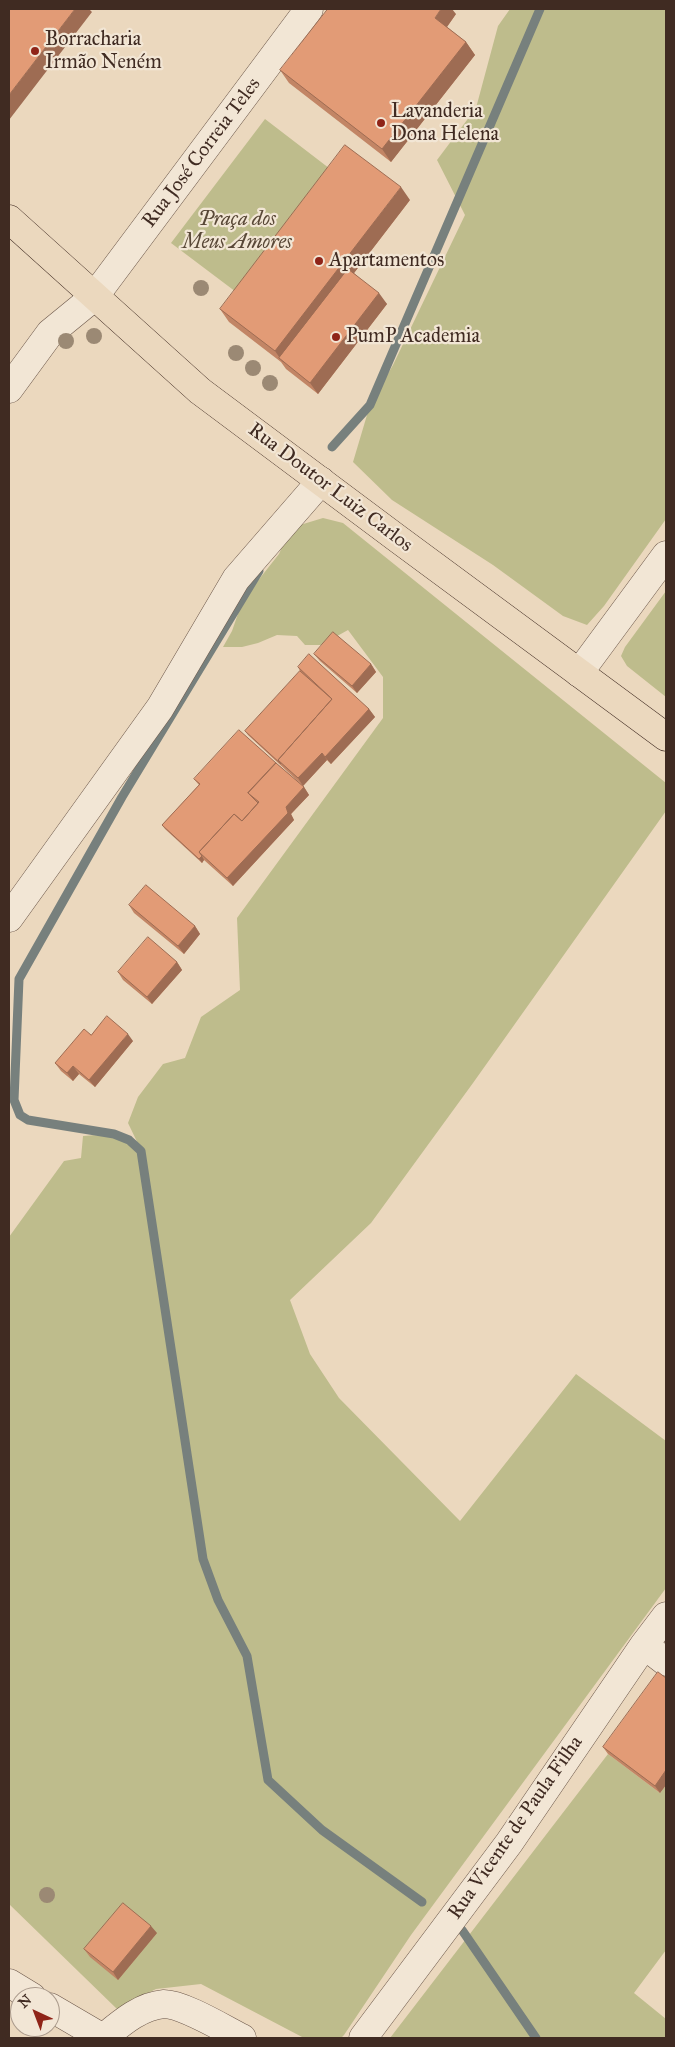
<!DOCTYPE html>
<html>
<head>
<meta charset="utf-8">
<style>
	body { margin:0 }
	#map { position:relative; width:675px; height:2047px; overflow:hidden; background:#ebd8be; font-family:"IM FELL Great Primer",serif }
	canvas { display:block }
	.frame { position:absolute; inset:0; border:10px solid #402b22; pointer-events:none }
	.north { position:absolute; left:10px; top:1987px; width:50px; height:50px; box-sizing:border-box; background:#f2e6d5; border:1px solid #ab9b8d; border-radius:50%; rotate:317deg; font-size:14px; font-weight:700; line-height:20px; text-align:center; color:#402b22 }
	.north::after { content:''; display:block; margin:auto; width:18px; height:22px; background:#8f2418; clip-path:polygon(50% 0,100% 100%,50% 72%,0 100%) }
</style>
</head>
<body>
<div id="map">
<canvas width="675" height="2047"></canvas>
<div class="frame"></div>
<div class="north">N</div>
</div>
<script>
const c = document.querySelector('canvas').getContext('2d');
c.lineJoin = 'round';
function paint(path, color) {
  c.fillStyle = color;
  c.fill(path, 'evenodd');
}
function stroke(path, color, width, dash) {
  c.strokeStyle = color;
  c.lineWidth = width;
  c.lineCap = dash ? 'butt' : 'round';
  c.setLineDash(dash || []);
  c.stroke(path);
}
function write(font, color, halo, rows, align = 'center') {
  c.font = font + ' "IM FELL Great Primer",serif';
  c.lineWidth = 4.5;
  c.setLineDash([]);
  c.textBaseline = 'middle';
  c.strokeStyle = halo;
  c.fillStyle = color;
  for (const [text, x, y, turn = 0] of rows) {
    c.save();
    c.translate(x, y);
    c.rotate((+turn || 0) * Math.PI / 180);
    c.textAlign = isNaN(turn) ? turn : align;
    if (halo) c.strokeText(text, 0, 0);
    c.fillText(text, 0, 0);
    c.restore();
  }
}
paint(new Path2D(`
	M510,9H666V519L604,606L587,625L563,616L493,565L392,500L353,462L370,405L393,365L465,215L437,160L476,108L498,26Z
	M265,119L338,175L244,298L171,243Z
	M323,518L343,523L666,783V811L473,1083L371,1223L290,1300L310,1354L339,1398L460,1521L576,1374L666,1441V1588L411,1935L344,2035L341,2038H304L201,1984L156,1989L117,2009L9,1904V1237L64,1161L81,1158L83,1136C114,1134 115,1132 141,1150L128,1123L138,1097L163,1064L185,1058L201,1017L240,990L237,918L383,718V677L348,630L321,645H305L297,636L277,635L258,643L242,647H223L232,631L240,608L249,592L279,554L286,538L300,525Z
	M666,591V697L627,666L621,656L625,647Z
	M608,1754L660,1793L666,1785V1950L634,1993L666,2019V2038H390Z`), '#bebc8c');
stroke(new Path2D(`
	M332,447L370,405L540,9
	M259,571L122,797L19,979L14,1100L20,1115L28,1120L114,1134L129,1140L141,1151L203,1559L218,1600L247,1656L268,1780L322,1830L422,1902
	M462,1930L536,2038`), '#77807d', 9);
const street = new Path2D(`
	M9,389L50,333L94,297L309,9
	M579,673L666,555
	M9,918L160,708L236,579L321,481
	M644,1645L666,1662
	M9,1983L32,1997
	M50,2007L103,2038
	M103,2038C120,2024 140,2006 164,2004C183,2004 224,2029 242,2038
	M363,2038L509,1843L644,1645L666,1616`);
const primary = new Path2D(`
	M9,219L200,391L398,539L666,737`);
stroke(street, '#6b5649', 29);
stroke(primary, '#402b22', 29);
stroke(street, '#f2e6d5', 28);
stroke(primary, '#ebd8be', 28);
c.fillStyle = '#9b8974';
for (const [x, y] of [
	[201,288],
	[94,336],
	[66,341],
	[236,353],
	[253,368],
	[270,383],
	[47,1895]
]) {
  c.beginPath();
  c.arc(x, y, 8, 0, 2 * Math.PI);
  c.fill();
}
paint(new Path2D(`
	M456,14L447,27L466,42L475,55L391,162L289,83L280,70Z
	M410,200L354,273L387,304L318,394L286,369L281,362L229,322L220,309Z
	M314,654L371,664L376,672L357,693L320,661Z
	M298,667L369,709L375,717L331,764L327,760L303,786L248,735L245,731L300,671Z
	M276,763L304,787L309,795L291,814L294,820L233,886L204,860L202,863L165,829L162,825L199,785L194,779Z
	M129,905L195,926L200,934L184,954L134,913Z
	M177,962L182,970L152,1004L123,980L118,972Z
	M91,1035L133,1041L95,1087L79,1074L73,1081L61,1071L55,1063Z
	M666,1678V1785L660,1793L608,1754L603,1747Z
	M157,1933L118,1980L90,1957L84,1949Z`), '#c28565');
paint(new Path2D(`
	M75,9H89L92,12L9,120V95Z
	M441,9H452L456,14L444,31L435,18Z
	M466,42L475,55L391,162L382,149Z
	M401,187L410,200L285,363L282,361L275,351Z
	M379,293L387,304L318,394L310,383Z
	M371,664L376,672L357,693L352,686Z
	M369,709L375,717L331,764L325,757Z
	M322,753L327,760L303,786L298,778Z
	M304,787L309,795L291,814L294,820L233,886L227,878L286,807Z
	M202,856L204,860L202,863L199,859Z
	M195,926L200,934L184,954L178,946Z
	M177,962L182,970L152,1004L147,997Z
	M128,1034L133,1041L95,1087L89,1080Z
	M73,1066L79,1074L73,1081L67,1073Z
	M666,1770V1785L660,1793L655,1786Z
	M151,1926L157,1933L118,1980L113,1972Z`), '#9e6c53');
const building = new Path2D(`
	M9,9H75L9,95Z
	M328,9H441L435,18L466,42L382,149L280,70Z
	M345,145L401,187L275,351L220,309Z
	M348,269L379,293L310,383L279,358Z
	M333,632L371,664L352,686L314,654Z
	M309,654L369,709L325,757L322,753L298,778L278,760L332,699L298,667Z
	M300,671L332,699L278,760L281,764L245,731Z
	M239,730L276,763L248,793L258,803L242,821L234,814L199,852L202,856L199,859L162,825L200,784L194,779Z
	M276,763L304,787L286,807L288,813L227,878L199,852L234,814L242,821L259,802L248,793Z
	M146,885L195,926L178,946L129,905Z
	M148,937L177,962L147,997L118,972Z
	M107,1016L128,1034L89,1080L73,1066L67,1073L55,1063L84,1029L91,1035Z
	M658,1672L666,1678V1770L655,1786L603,1747Z
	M123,1903L151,1926L113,1972L84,1949Z`);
paint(building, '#e29b76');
stroke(building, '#9e6c53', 1);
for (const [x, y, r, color] of [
	[35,51,5,"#8f2418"],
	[381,123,5,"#8f2418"],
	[319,261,5,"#8f2418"],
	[336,337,5,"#8f2418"]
]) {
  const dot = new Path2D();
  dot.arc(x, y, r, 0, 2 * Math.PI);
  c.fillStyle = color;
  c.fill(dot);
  stroke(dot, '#f2e6d5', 2);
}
write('20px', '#402b22', '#f2e6d5', [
	["Borracharia",45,40],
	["Irmão Neném",45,63],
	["Lavanderia",391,112],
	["Dona Helena",391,135],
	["Apartamentos",329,261],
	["PumP Academia",346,337]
], 'left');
write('20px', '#402b22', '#f2e6d5', [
	["Rua José Correia Teles",202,153,-53],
	["Rua Doutor Luiz Carlos",330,488,37],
	["Rua Vicente de Paula Filha",516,1828,-55]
]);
write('italic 20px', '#594837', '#f2e6d5', [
	["Praça dos",237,220],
	["Meus Amores",237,243]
]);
</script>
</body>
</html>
